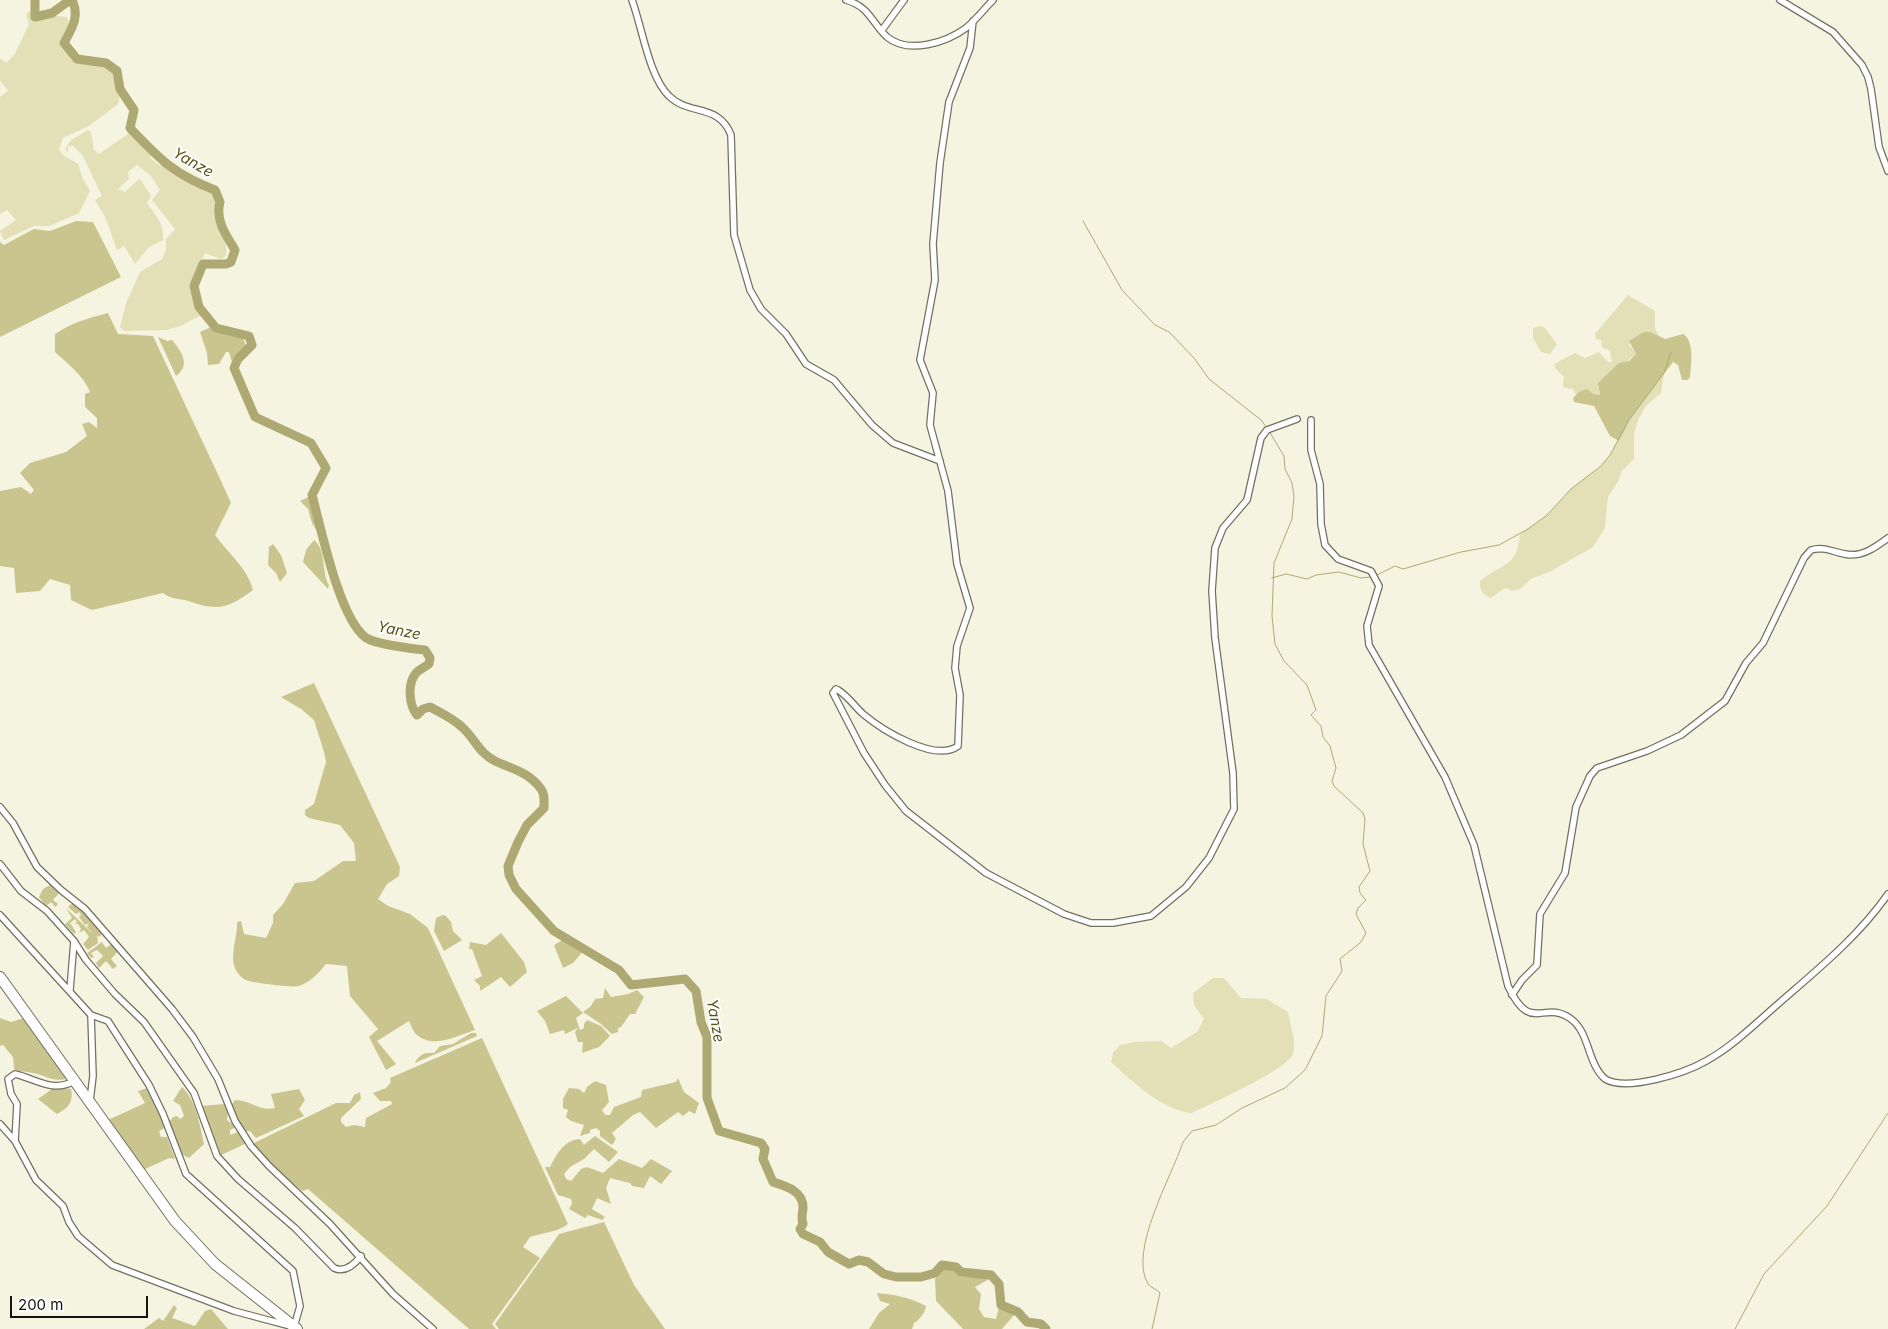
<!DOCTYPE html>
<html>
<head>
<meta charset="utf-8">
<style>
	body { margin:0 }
	#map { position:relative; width:1888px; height:1329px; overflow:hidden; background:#f5f4e1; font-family:Inter,sans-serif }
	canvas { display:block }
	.scale { position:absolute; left:10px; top:1296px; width:138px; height:22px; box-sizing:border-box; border:2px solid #14130d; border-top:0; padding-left:6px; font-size:15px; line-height:18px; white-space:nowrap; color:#14130d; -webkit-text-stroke:4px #fff; paint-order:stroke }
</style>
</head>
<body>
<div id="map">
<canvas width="1888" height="1329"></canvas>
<div class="scale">200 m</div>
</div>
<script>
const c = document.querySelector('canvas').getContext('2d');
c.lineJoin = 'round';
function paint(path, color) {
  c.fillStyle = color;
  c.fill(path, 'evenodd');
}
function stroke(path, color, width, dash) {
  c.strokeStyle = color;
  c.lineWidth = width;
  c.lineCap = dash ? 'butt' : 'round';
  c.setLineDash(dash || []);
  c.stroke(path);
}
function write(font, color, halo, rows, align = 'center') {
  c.font = font + ' Inter,sans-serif';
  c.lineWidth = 4;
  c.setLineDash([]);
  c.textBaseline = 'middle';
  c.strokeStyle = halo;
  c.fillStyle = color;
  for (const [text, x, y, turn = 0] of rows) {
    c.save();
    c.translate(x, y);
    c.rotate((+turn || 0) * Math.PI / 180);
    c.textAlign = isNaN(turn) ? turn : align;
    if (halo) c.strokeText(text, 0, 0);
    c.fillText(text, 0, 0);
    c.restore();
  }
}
paint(new Path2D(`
	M34,8L36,14L67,17L69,24L64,36C73,58 94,66 117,65L120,69L123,81L118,104L89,126L63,138L59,149L63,155L78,164L83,179L90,191L79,213L49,226H34L4,240L0,231L16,220L7,210L0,214V97L8,91L0,80V58L6,63L15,54L29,24L26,14Z
	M135,129L154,152L150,158L159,165H168L190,178L220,189L222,199C209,226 230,235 226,256L221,259L205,253L199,266L203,270L196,277L199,299L206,313L180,326L166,330L124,331L120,327L126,303L140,272L162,259L166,250V239L175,229L152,200L160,190L151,176L137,165L128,172L129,179L118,189L125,192L139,179L141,180L151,196L147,203C155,214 165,225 163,240L148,248L135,264L124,246L117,250L106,219L95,200L102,196L83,156L73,146L68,147V153L65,149L71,140L88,130L91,132L94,150L99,154Z
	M1628,295L1655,311V328L1660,338L1650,332L1629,344L1636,354L1598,386L1600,395L1580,392L1576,395L1573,389L1565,388L1563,386L1564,377L1556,369L1554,364L1575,353L1585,358L1599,352L1608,362H1612L1610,351L1602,347L1601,340L1596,339L1595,334Z
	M1539,326L1544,327L1557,344L1550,354L1541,352L1533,338V328Z
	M1664,374L1661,393L1646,406L1638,420L1634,434V459L1621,472L1619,480L1608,497L1605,528L1593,547L1551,571L1531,579L1520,589L1513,591L1505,588L1491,598C1483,595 1479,590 1480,581C1501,563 1518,568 1520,534L1547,515L1571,489L1601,466L1610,455L1629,420Z
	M1213,978H1224L1241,998L1267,999L1288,1012C1290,1024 1297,1042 1293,1054C1287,1070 1210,1104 1192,1113C1165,1112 1130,1080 1111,1062L1113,1053L1120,1045L1135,1042L1161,1041L1171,1048L1197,1032L1204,1019L1194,1005L1193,993Z`), '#e3e0b7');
paint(new Path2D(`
	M76,221L93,222L121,277L0,337V242L4,245L34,229L50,231Z
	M108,313L118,334L153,336L221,481L231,503L215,535C228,553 248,569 253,590C228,609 217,611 188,601C179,598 172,600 163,593L92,610L71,600L70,585L50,579L40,591L16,593L14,568L0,566V491L21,487L31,494L34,490L20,473L30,463L66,452L87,436L82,424L89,422L97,428V418L85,407V394L90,392C84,376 68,364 55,352V334C71,323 88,318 108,313Z
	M213,326L216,329L242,335L247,349L236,358L233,366L229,352H226L219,364L208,365L207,353L200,332Z
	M1644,332H1650L1665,339L1683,334C1695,341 1691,365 1690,377L1688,380H1682L1678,365L1673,362L1629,420L1619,441L1610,436L1594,406L1574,402L1573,398L1579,392L1587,389L1593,394L1600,395L1598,383L1619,363L1629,361L1636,354L1629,341Z
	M158,337L167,341L172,340C182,352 191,365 176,376Z
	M311,496L321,531L318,533L312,523L308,509L300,501Z
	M314,540C327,551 321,572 329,585L328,589L303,562L306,550Z
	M273,544L281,555L287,573L280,582L276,573L268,565L269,547Z
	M314,683L400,867L399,876L387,884L378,899L388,906L410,914L428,928L475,1030C456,1036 434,1049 417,1035C413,1032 411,1025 409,1021L377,1041L396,1064L386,1070L369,1037L378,1029L350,996L347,966L326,964C319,973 310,982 299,986C294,988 256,983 249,981C245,981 239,975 237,972C228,958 238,937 237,922L241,921L244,934L266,938L273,923V915L283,904L295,883L314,881L343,861H356L354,843L340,825L309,818L305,815V810L314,804L317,793L326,762L324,752L314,720L301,709L281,697Z
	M44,875L61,891L53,900L58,904L55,907L51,902L46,906L39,897L43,889L50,885L42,877Z
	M74,902L104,932L99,937L97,935L98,943L88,950L83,944L89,937L84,930L79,933L81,929L78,924H75L77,922L75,919L70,923L76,932L74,934L65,924L72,918L66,908L93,934L87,927L89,923L85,925L79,917L81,915L79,912L76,914L68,907Z
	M443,915L446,916L451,922L453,931L462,940L444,951L434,931L436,918Z
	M501,933L524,962L527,972L510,987L501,977L480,991V986L474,980L482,976L472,949H469L470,942L486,945Z
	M564,939L585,949L573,963L563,968L554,945Z
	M102,942L106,948L113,943L119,950L111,959L117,966L113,969L106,961L99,968L96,963L103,956L97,950L91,953L94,957L91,958L87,953Z
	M605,988L611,997L628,994L637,990L644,997L635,1014H630L621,1027L618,1028V1032L612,1034L601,1024L583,1012L591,1006L595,999L603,998Z
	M566,996L583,1013L576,1018L580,1030L584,1028V1024L587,1020L601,1026L610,1036L599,1047L582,1053L583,1042H578L575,1032L578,1028L565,1034L564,1030L550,1034L545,1021L537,1011Z
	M0,1018L11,1022L24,1018L68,1079C50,1082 48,1076 33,1073C25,1071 22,1073 14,1069L13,1057L3,1045L0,1046Z
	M471,1033H476L477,1036L415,1063C418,1055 426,1052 434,1053L440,1046L453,1044Z
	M482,1038L568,1224C556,1233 544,1232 530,1237L523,1247L540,1258L492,1324L496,1329H469L308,1189L303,1191C286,1179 261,1164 254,1143L336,1103H350L354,1095L360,1092L361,1099L341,1118V1122L346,1127L354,1125L365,1127L366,1118L392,1104L391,1101H380L373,1093L386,1088L391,1082L390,1078Z
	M678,1078L684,1092L699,1103L695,1114L689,1111L683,1116L678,1112L656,1128L640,1112L633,1115L612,1133L616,1139L612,1145L600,1136V1131L596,1128L590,1130V1133L580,1136L584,1125L571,1121L566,1117L568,1110L563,1108V1099L569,1088L579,1089L584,1093L587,1087L595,1081L606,1085L609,1102L602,1110L605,1115H610L614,1107L641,1097L642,1090L676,1082Z
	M182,1087C196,1100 200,1125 204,1144L189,1158L179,1153L169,1122L173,1117L177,1116L180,1119L184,1116L180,1105L173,1101Z
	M63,1088L71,1089C74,1102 68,1108 57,1114L38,1099L52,1089Z
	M147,1088L159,1110L165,1128L159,1131L161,1137H167L175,1159L169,1158L141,1171L108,1120L145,1103L138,1091Z
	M299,1089L305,1100L299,1109L304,1116L256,1138L250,1131L243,1132L231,1105L235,1100C251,1100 260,1112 275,1108L271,1094Z
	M225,1104L228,1110L227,1120L236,1127L230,1130V1135L238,1132L247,1143L219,1156L200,1106Z
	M595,1136L618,1152L609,1162L594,1149L584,1159L570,1167L564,1174L566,1179L571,1181L581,1169L587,1167L603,1173L619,1159L642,1168L651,1159L672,1171L661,1184L650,1176L644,1188L632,1186L630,1183L610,1178L606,1188L611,1204L597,1198L592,1209L605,1217L602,1220L588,1215L585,1218L569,1209L572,1204L571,1199L558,1195L545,1167H550C556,1156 563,1140 580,1139L584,1145Z
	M604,1222L634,1285L665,1329H499L495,1324L559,1234Z
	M942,1269L955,1270L961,1277L974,1276L991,1278L975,1287L981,1294L979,1309L984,1317L996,1319L999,1307L1015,1314L1002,1329H963L936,1301L935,1279Z
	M877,1293C896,1295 909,1297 926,1306C925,1313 920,1319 914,1323L912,1329H869L879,1313L890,1304L880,1301Z
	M174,1305L177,1308L172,1318L195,1326L205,1311L211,1309L228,1329H144L159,1318L163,1321Z`), '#cac58e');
stroke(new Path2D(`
	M1083,221L1122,290L1155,325L1169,332L1194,358L1209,379L1261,420L1267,428
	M1377,575L1395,566L1403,569L1461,552L1499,545L1528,529L1547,515L1571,489L1601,466L1610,455L1629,420L1664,373L1671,352
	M1272,578L1286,574L1307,579L1316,575L1339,572L1361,578L1370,577
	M1152,1329L1160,1293C1157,1289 1151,1288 1148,1284C1128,1251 1172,1176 1183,1142L1192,1131L1216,1125L1242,1108L1285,1088L1305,1070L1322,1036L1326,996L1342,971L1340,959L1361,942L1366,933L1356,914L1358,908L1366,900L1360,893L1359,887L1370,871L1363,844L1365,819L1363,813L1334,786L1332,781L1336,768L1330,746L1323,737L1321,726L1311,715L1316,710L1307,685L1284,661L1275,644L1272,616L1274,563L1292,519L1294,496L1292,483L1285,469L1284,456L1269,431
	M1735,1329L1764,1274L1827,1206L1888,1113`), '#aea973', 1);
stroke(new Path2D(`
	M35,0V17L52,13L70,0
	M72,0C80,16 72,28 64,43L77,59L106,63L117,71L120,89L134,110L130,128C160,159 173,174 215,190L220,202C215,220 226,235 235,250L231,262L226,264H203L194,286L199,307L216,328L249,336L252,345L238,359L234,368L255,417L311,443L326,468L312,495C321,528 339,617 365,637C373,644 414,649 425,650L430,658L429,664C425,667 420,669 416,673C407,684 409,705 417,715L423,709L430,707C441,713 454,719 463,728C475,739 479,753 495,761C512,769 529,772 541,789C545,794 544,801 544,808L527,825L518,842L508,866L509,875L516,889L554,931L619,970L631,985L685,979L696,991L701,1022L707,1037V1098L719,1131L761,1143L765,1149L763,1159L773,1182C786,1186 804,1191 803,1209C802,1215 801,1218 803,1224L800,1229L803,1234L820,1242L828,1252L849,1264L859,1260L868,1262L884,1274L896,1277H921L935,1273L942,1265L956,1267L961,1272L991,1275L999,1284L1001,1305L1018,1312L1027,1322L1041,1324L1046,1329`), '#aea973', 9);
const street = new Path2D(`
	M632,0C642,27 649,77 669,96C689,116 719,103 731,135L734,235L750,290L761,309L786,334L806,364L834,380L872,425L893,443L940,461
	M846,0C870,7 871,22 887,37C909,55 947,42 966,28C976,20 984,9 993,0
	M1780,0L1833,32L1862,65L1868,77L1871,89L1879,147L1888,171
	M973,21L970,48L949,102L940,163L933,244L935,280L920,360L933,393L930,425L948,491L957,564L970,608L957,646L955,668L960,695L958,746C935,763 882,730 863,714C855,707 848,696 838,690L836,689L833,693L864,753L885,785L906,811L986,873L1064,914L1091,923H1113L1151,916L1186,887L1209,858L1234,809L1233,773L1215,638L1212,591L1215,548L1223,528L1247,500L1261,438L1267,430L1297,419
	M882,30L904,0
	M1311,420V450L1320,484L1321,524L1325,545L1338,559L1371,571L1379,586L1367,626L1369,645L1445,777L1474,845L1508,986C1531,1035 1543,999 1571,1019C1590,1033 1587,1063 1605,1079C1627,1092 1685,1073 1706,1061C1733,1046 1755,1024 1778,1004C1817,970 1858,937 1888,894
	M0,807L13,823L37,867L61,890L85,909L172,1009L193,1037L218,1079L235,1121L251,1146L269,1166L330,1224L393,1294L433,1329
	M0,864L21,891L47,911L74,941L86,960L115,994L144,1022L194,1093L217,1156L238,1179L295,1228L334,1268C345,1273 354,1265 361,1256
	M0,915L91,1015L108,1021L149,1085L163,1114L186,1174L293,1271L300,1306L294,1327L234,1311L112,1265L78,1236L69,1222L63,1206L36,1180L15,1141L0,1124
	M70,990L74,941
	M1512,995L1522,980L1537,965L1540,914L1565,873L1576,807L1590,776L1597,768L1647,751L1681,735L1725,701L1746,663L1763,643L1804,558L1811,550C1823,546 1833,552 1845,554C1861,558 1876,547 1888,538
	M90,1101L93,1076L91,1015
	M15,1141L17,1104L11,1094L8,1079L15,1074C36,1079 53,1093 74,1081`);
const highway = new Path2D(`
	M0,977L175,1221L215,1264L297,1329`);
stroke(street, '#727160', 8);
stroke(highway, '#727160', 12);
stroke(street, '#fff', 5.5);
stroke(highway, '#fff', 10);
write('italic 15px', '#5c5516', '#fff', [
	["Yanze",193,163,30],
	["Yanze",399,631,11],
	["Yanze",715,1021,80]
]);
</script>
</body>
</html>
